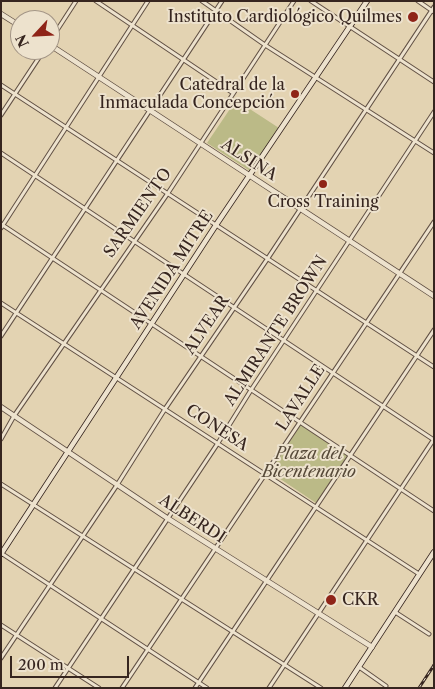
<!DOCTYPE html>
<html>
<head>
<meta charset="utf-8">
<style>
	body { margin:0 }
	#map { position:relative; width:435px; height:689px; overflow:hidden; background:#e3d3b2; font-family:"Libre Caslon Text",serif }
	canvas { display:block }
	.frame { position:absolute; inset:0; border:2px solid #36251f; pointer-events:none }
	.north { position:absolute; left:10px; top:10px; width:50px; height:50px; box-sizing:border-box; background:#ede2cd; border:1px solid #a49687; border-radius:50%; rotate:245deg; font-size:14px; font-weight:700; line-height:20px; text-align:center; color:#36251f }
	.north::after { content:''; display:block; margin:auto; width:18px; height:22px; background:#8f2418; clip-path:polygon(50% 0,100% 100%,50% 72%,0 100%) }
	.scale { position:absolute; left:10px; top:656px; width:119px; height:22px; box-sizing:border-box; border:2px solid #36251f; border-top:0; padding-left:6px; font-size:15px; line-height:18px; white-space:nowrap; color:#36251f; -webkit-text-stroke:4px #ede2cd; paint-order:stroke }
</style>
</head>
<body>
<div id="map">
<canvas width="435" height="689"></canvas>
<div class="frame"></div>
<div class="north">N</div>
<div class="scale">200 m</div>
</div>
<script>
const c = document.querySelector('canvas').getContext('2d');
c.lineJoin = 'round';
function paint(path, color) {
  c.fillStyle = color;
  c.fill(path, 'evenodd');
}
function stroke(path, color, width, dash) {
  c.strokeStyle = color;
  c.lineWidth = width;
  c.lineCap = dash ? 'butt' : 'round';
  c.setLineDash(dash || []);
  c.stroke(path);
}
function write(font, color, halo, rows, align = 'center') {
  c.font = font + ' "Libre Caslon Text",serif';
  c.lineWidth = 4;
  c.setLineDash([]);
  c.textBaseline = 'middle';
  c.strokeStyle = halo;
  c.fillStyle = color;
  for (const [text, x, y, turn = 0] of rows) {
    c.save();
    c.translate(x, y);
    c.rotate((+turn || 0) * Math.PI / 180);
    c.textAlign = isNaN(turn) ? turn : align;
    if (halo) c.strokeText(text, 0, 0);
    c.fillText(text, 0, 0);
    c.restore();
  }
}
paint(new Path2D(`
	M236,100L279,128L250,171L207,143Z
	M301,424L348,455L316,503L270,472Z`), '#bbba87');
const minor = new Path2D(`
	M96,1L233,93
	M202,1L265,45L434,153
	M311,1L434,82
	M418,1L434,12
	M50,41L76,1
	M1,85L434,367
	M1,115L44,50
	M1,153L434,440
	M1,224L434,511
	M1,228L148,1
	M1,303L419,574
	M1,336L222,1
	M1,439L14,416L168,193L294,1
	M1,484L321,688
	M1,553L207,688
	M395,612L429,634
	M1,625L99,688
	M1,658L117,485L165,409L268,258L434,7
	M359,667L386,686
	M55,688L218,443L251,390L434,112
	M122,688L434,222
	M195,688L434,330
	M269,688L434,439`);
const tertiary = new Path2D(`
	M1,14L20,26
	M50,45L434,296
	M1,407L167,518L372,647`);
const secondary = new Path2D(`
	M1,554L216,225L367,1
	M345,688L434,552`);
stroke(minor, '#615044', 5);
stroke(tertiary, '#615044', 6);
stroke(secondary, '#36251f', 6);
stroke(minor, '#ede2cd', 3);
stroke(tertiary, '#ede2cd', 4.5);
stroke(secondary, '#ede2cd', 4.5);
const rail = new Path2D(`
	M419,688L434,665`);
stroke(rail, '#36251f', 3);
stroke(rail, '#ede2cd', 1, [4]);
for (const [x, y, r, color] of [
	[413,17,6,"#8f2418"],
	[295,94,5,"#8f2418"],
	[323,184,5,"#8f2418"],
	[331,600,6,"#8f2418"]
]) {
  const dot = new Path2D();
  dot.arc(x, y, r, 0, 2 * Math.PI);
  c.fillStyle = color;
  c.fill(dot);
  stroke(dot, '#ede2cd', 2);
}
write('16px', '#36251f', '#ede2cd', [
	["Instituto Cardiológico Quilmes",402,17],
	["Catedral de la",285,85],
	["Inmaculada Concepción",285,103],
	["Cross Training",323,202,"center"],
	["CKR",342,600,"left"]
], 'right');
write('16px', '#36251f', '#ede2cd', [
	["ALSINA",249,160,33],
	["SARMIENTO",138,213,-55],
	["AVENIDA MITRE",172,270,-57],
	["ALVEAR",207,325,-56],
	["ALMIRANTE BROWN",276,331,-57],
	["LAVALLE",301,398,-57],
	["CONESA",217,428,33],
	["ALBERDI",192,519,33]
]);
write('italic 16px', '#574a39', '#ede2cd', [
	["Plaza del",309,454],
	["Bicentenario",309,472]
]);
</script>
</body>
</html>
